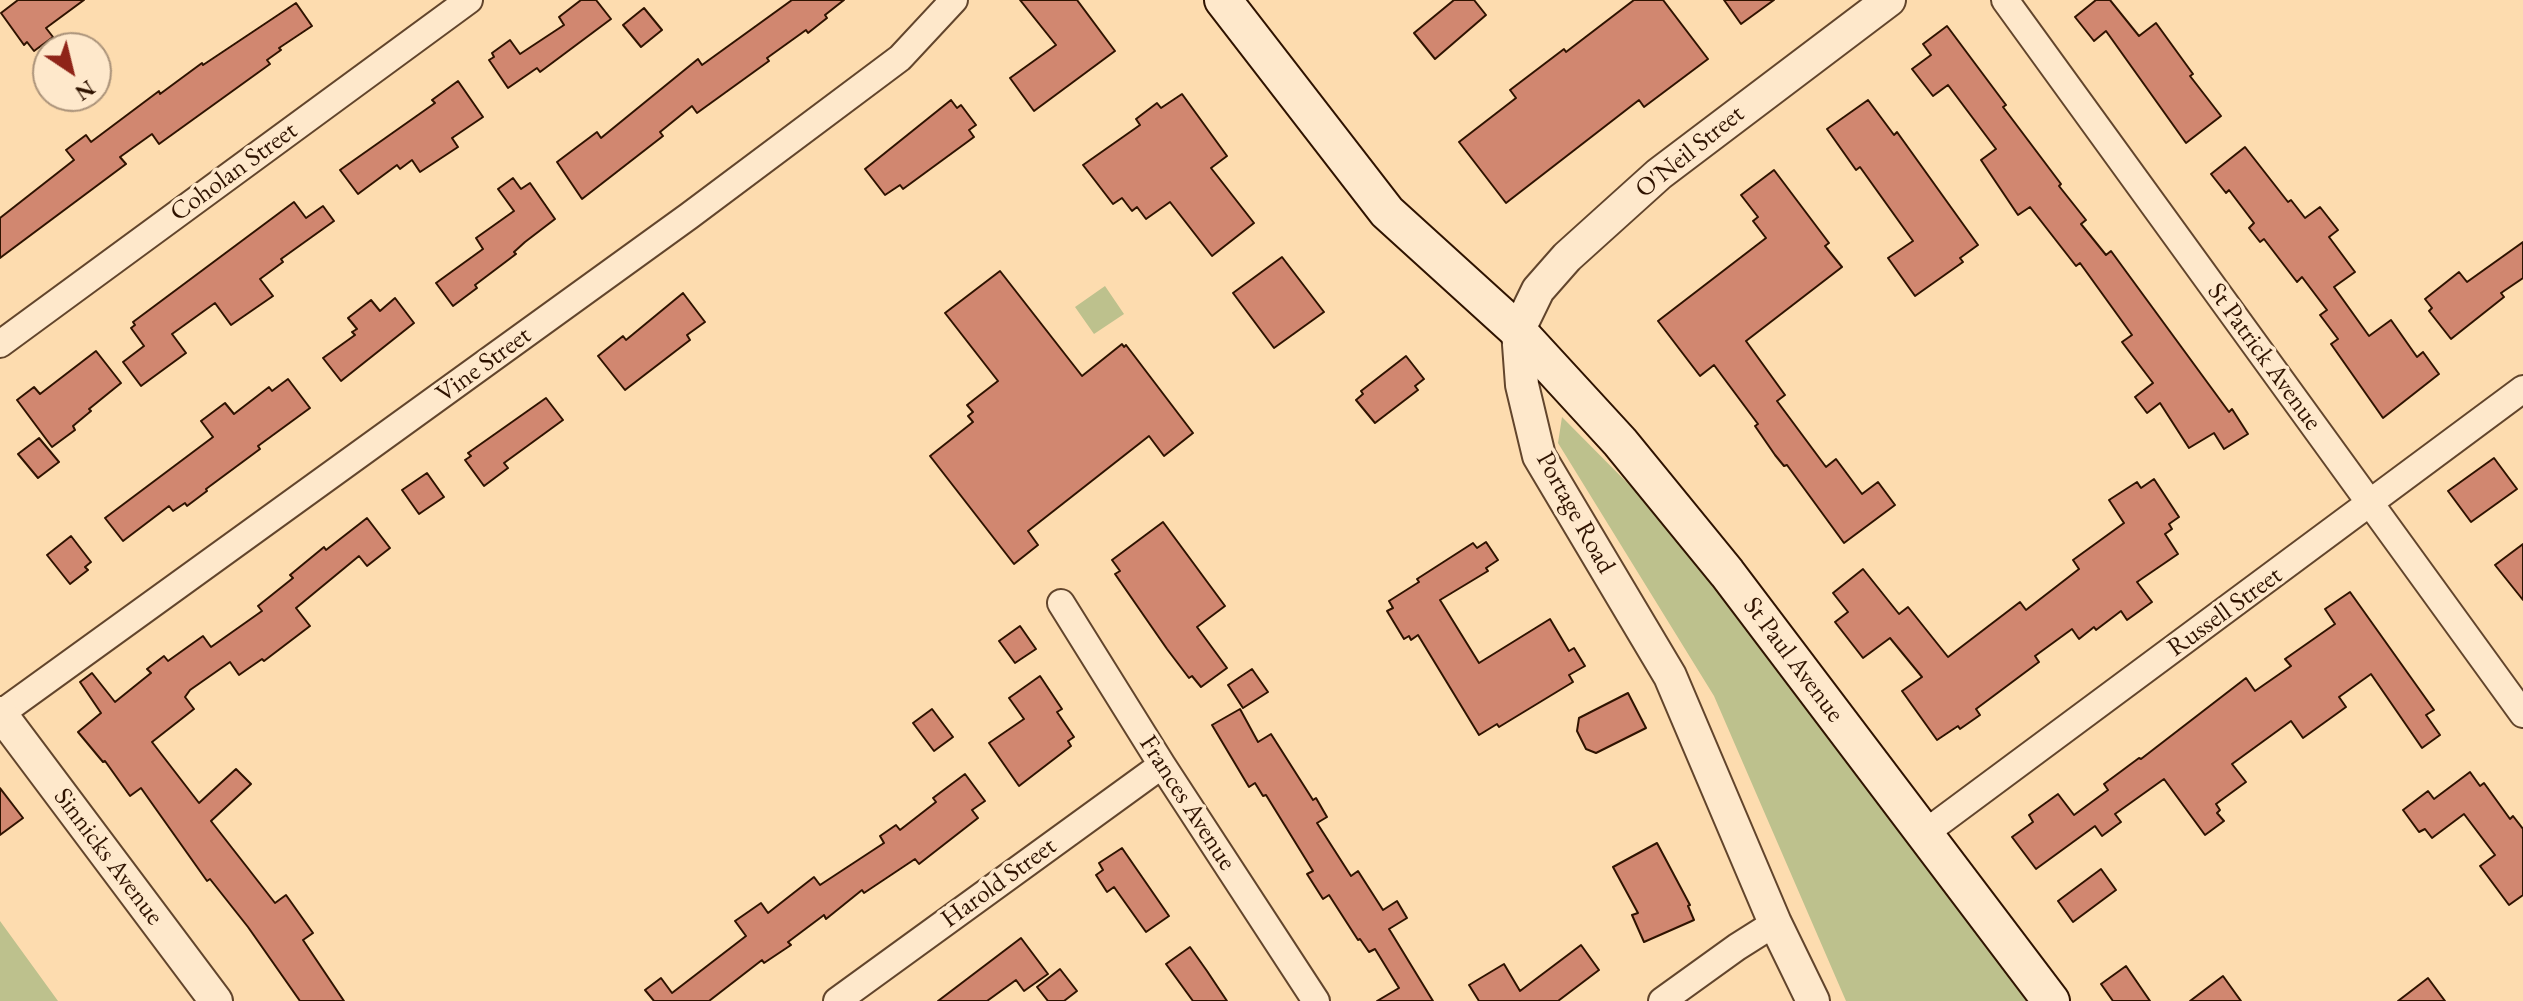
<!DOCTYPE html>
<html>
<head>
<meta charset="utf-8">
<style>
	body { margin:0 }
	#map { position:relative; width:2523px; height:1001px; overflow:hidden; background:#fddcaf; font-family:"EB Garamond",serif }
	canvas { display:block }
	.north { position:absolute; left:32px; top:32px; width:80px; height:80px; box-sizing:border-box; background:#fee8cb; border:2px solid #ab937a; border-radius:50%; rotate:145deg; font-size:22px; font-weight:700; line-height:32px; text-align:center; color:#2f1300 }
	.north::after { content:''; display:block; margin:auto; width:28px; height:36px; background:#8f2418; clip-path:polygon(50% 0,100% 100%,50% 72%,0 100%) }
</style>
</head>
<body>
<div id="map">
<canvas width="2523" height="1001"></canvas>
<div class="north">N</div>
</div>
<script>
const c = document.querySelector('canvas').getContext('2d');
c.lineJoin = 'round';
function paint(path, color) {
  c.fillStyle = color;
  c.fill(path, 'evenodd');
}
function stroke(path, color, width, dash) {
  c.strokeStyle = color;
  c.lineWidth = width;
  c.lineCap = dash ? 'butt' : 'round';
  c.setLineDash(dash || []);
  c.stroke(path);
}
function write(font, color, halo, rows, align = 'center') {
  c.font = font + ' "EB Garamond",serif';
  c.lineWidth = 7;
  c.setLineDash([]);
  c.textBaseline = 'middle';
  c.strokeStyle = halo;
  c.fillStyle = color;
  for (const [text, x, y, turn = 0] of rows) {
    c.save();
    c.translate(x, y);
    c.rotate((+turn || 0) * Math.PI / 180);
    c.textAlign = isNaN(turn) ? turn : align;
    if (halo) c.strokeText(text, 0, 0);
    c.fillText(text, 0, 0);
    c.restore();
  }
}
paint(new Path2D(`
	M1105,286L1124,314L1094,334L1075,307Z
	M1562,417L1677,533L2030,1001H1846L1714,696L1558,443Z
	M0,921L58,1001H0Z`), '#bdc18d');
const building = new Path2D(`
	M18,0H84L46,28L53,37L34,51L27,42L24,45L1,13Z
	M581,0H596L611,19L540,72L537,68L508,88L489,60L494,57L492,53L510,40L520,54L564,25L559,17Z
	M792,0H844L825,15L827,18L808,33L806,30L767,58L769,61L697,113L692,106L660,132L663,136L582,199L557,162L597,132L601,138L698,59L702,65Z
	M1020,0H1077L1115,51L1034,111L1010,78L1056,45Z
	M1454,0H1474L1486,15L1435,59L1414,33Z
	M1634,0H1663L1708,59L1644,107L1639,100L1506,203L1459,142L1516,98L1510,90L1564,49L1566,52Z
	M1724,0H1774L1741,24Z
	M2096,0H2110L2139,36L2156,23L2193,74L2190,76L2221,116L2186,143L2106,31L2094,41L2075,17Z
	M296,3L312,26L279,48L281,50L267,60L270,64L159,144L152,134L120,157L126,164L0,258V218L74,160L66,150L86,135L91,142L159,91L160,94L202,63L203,65Z
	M644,8L662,30L641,47L623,25Z
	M1947,26L2006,105L2003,107L2061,184L2059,186L2086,220L2081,224L2106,255L2111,251L2229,412L2232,409L2248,434L2224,449L2214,433L2189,448L2160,403L2147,413L2135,397L2153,383L2122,342L2132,335L2080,263L2076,266L2030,207L2018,215L1981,160L1996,149L1948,85L1933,96L1912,69L1931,55L1923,44Z
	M458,81L483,117L452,138L458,147L420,172L412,160L400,169L397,165L358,194L340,170L435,103L432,100Z
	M1182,94L1227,156L1211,168L1254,223L1212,256L1170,202L1146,219L1137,207L1132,211L1122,198L1113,204L1083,165L1140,125L1136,119L1157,103L1161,108Z
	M951,100L957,108L961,105L976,125L969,130L974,137L903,189L900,185L885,195L865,169Z
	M1868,100L1894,135L1897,132L1978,245L1960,258L1963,262L1915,296L1888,258L1913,241L1860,167L1856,170L1827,129Z
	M2245,147L2288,202L2291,200L2305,218L2320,207L2338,230L2329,237L2355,272L2334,287L2369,336L2391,320L2417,357L2423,352L2439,374L2383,418L2331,344L2338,339L2320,315L2327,310L2302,277L2297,282L2264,239L2260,242L2249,228L2254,223L2229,190L2226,193L2211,174Z
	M1774,170L1829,243L1825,246L1842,267L1746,341L1785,395L1777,401L1826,467L1836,459L1862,494L1878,482L1895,505L1844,543L1787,465L1784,466L1775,455L1755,426L1758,424L1714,365L1700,376L1658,321L1766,238L1753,221L1758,217L1741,195Z
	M513,178L521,189L530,183L555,219L525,242L514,252L516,254L475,285L477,288L453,306L436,283L483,249L476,238L514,211L498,189Z
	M294,202L306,218L323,206L334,221L281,259L283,262L260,279L273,296L231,325L215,303L172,334L186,353L141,386L123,362L144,346L131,328L135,325L133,322Z
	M2523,242V278L2501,293L2504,297L2451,339L2429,311L2432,308L2425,299L2459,272L2467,282Z
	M1282,257L1324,312L1274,348L1233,293Z
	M1000,271L1082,376L1122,344L1124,347L1126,345L1193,433L1164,456L1149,436L1028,531L1038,545L1014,564L930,456L973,422L968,416L973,412L967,405L998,381L945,313Z
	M683,293L705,322L687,335L690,340L625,390L598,356L623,336L626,340Z
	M395,298L414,323L341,381L323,358L355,335L352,332L357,329L348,318L371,300L380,311Z
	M96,351L121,383L89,409L91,411L73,426L75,430L52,447L17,400L34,387L40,394Z
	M1406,356L1424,379L1415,386L1418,390L1375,423L1356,400L1363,394L1361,391Z
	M288,379L310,408L258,446L260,449L206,489L207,491L187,506L185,503L173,511L169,506L123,541L105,518L213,437L201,421L225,403L234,414L269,387L272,391Z
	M546,398L563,420L504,463L508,468L484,486L465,460L471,456L468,453Z
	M39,438L59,462L38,478L18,454Z
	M2494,458L2517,489L2471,522L2448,491Z
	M427,473L444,497L419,514L402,490Z
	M2154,479L2179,517L2169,524L2172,529L2165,534L2178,554L2137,582L2152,602L2127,620L2121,611L2096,630L2094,627L2079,639L2072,629L2035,656L2039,662L1976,709L1980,715L1960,729L1958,726L1937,740L1902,691L1922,677L1890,638L1863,658L1835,622L1848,612L1833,593L1863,569L1899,614L1908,607L1948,657L2020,602L2026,610L2079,569L2073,560L2124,523L2109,500L2137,482L2141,488Z
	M367,518L390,548L367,566L359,556L296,608L310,626L264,661L262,659L239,675L230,662L190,690L185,697L194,709L152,742L199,803L236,769L251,784L211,821L275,903L286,895L313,933L303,940L344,1001H300L248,927L210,879L207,881L141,788L130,796L105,761L103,762L78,732L101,713L80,682L92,673L115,702L151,673L147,669L164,656L168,661L203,636L211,647L262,611L258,606L293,578L290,575L324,547L326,550Z
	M1163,522L1225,606L1197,627L1227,668L1201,687L1192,676L1189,678L1167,649L1115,574L1120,571L1112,560Z
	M71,536L91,562L85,567L88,570L70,584L47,555Z
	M1486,542L1498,560L1486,568L1488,571L1440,600L1479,663L1550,619L1569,651L1574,648L1585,666L1569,675L1573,682L1499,727L1497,724L1479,735L1418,635L1411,640L1409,636L1404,639L1387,611L1393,608L1389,601L1419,582L1417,579L1473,543L1477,548Z
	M2523,544V600L2495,565Z
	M2350,592L2434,710L2426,715L2440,735L2422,748L2371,674L2339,697L2346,707L2303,738L2291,721L2232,764L2246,782L2216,804L2220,810L2217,813L2224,821L2205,835L2164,779L2115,814L2121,822L2102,836L2095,826L2036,869L2012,837L2033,822L2029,815L2058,794L2074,815L2108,790L2104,784L2139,758L2141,759L2246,678L2255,691L2291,666L2285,659L2335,624L2325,609Z
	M1020,626L1036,649L1015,663L999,641Z
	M1252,669L1268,692L1243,708L1228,685Z
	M1040,676L1062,709L1057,712L1074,737L1068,741L1071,746L1019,786L989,743L1024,719L1009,698Z
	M1628,693L1646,728L1596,753L1586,749L1577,731L1579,718Z
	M932,709L953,737L934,751L913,723Z
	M1240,709L1258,742L1271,734L1313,800L1316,798L1327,817L1317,823L1351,876L1358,871L1383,910L1397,901L1407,918L1389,929L1433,1001H1377L1399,988L1375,949L1369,952L1360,939L1358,940L1329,895L1323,899L1307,874L1313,871L1266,795L1263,796L1255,783L1249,787L1212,725Z
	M2470,772L2480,786L2484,783L2510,819L2513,816L2523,829V895L2509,905L2480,866L2495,855L2464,814L2432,838L2425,829L2419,832L2403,810L2428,791L2434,799Z
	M965,774L985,801L972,810L978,818L919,864L915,859L864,893L862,890L826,919L824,915L788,942L791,945L764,963L762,960L709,1001H654L645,990L661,978L672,993L746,936L735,921L761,903L768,913L814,877L820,885L884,843L880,836L896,825L900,830L936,802L933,798Z
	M0,788L23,818L0,835Z
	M1657,843L1690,905L1688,906L1694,920L1644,942L1632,915L1638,913L1613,867Z
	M1122,848L1169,916L1146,932L1114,887L1107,892L1096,875L1103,870L1099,863Z
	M2101,869L2116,890L2073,922L2058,901Z
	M1021,938L1048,974L1024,991L1016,980L987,1001H938Z
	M1581,945L1599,970L1558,1001H1479L1469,985L1504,964L1520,991Z
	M1190,947L1207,971L1227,1001H1193L1166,964Z
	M2126,966L2150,1001H2113L2101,984Z
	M1060,969L1077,991L1064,1001H1048L1037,987Z
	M2223,976L2241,1001H2190Z
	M2428,978L2445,1001H2398Z`);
paint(building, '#d18770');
stroke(building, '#2f1300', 2);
const minor = new Path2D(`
	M2005,0L2523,714
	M0,344L469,0
	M1061,603L1162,765L1316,1001
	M0,714L689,216L900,58L954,0
	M1925,833L2523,389
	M837,1001L1162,765
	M1662,1001L1737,947L1775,923`);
const tertiary = new Path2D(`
	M0,713L216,1001
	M1813,1001L1775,923L1670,676L1539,456L1522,385L1518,331L1538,290L1567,257L1659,174L1889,0`);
const secondary = new Path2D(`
	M1223,0L1387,212L1518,331L1620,442L1727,573L2051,1001`);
stroke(minor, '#62452c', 30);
stroke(tertiary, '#62452c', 36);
stroke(secondary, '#2f1300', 40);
stroke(minor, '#fee8cb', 26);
stroke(tertiary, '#fee8cb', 32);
stroke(secondary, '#fee8cb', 36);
write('26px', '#2f1300', '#fee8cb', [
	["O'Neil Street",1690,152,-39],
	["Coholan Street",234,172,-36],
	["St Patrick Avenue",2264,357,54],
	["Vine Street",484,365,-36],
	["Portage Road",1575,513,61],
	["Russell Street",2225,612,-36],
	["St Paul Avenue",1793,660,53],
	["Frances Avenue",1187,803,57],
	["Sinnicks Avenue",108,857,53],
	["Harold Street",999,883,-36]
]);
</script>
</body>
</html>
